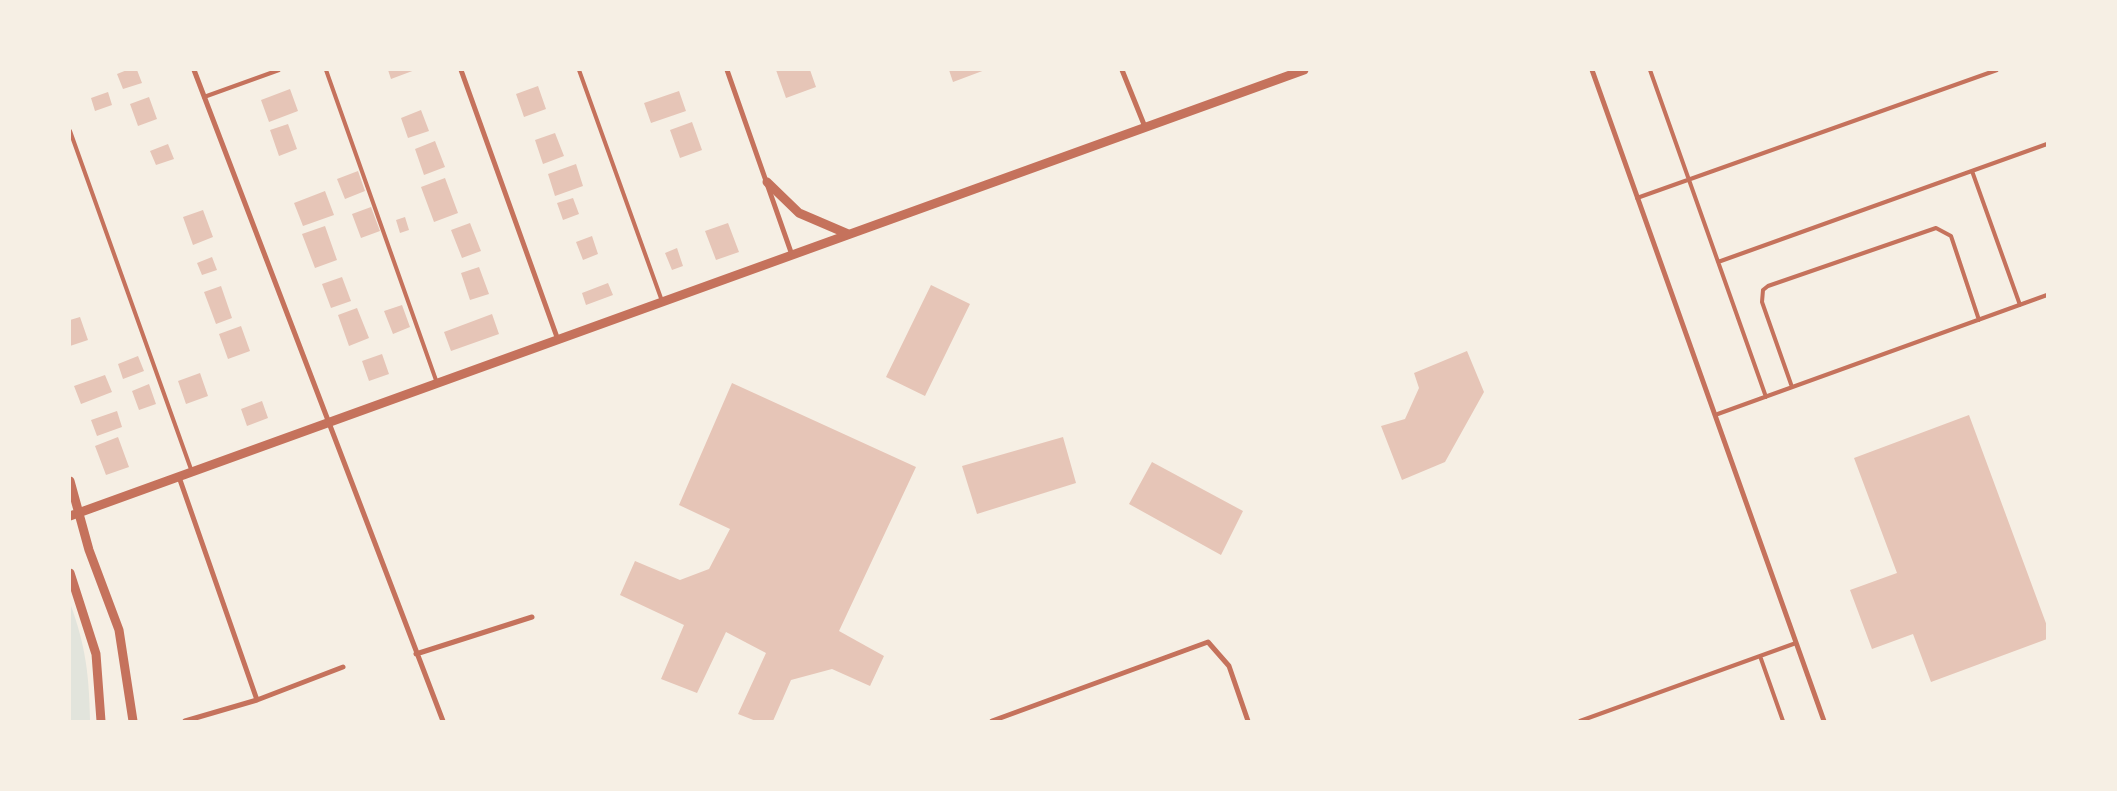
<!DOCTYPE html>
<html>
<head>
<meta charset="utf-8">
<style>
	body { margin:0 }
	#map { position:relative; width:2117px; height:791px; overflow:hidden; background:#f6efe4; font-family:"Source Sans 3",sans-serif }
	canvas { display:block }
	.frame { position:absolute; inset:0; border:71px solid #f6efe4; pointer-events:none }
</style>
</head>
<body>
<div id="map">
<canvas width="2117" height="791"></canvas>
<div class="frame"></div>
</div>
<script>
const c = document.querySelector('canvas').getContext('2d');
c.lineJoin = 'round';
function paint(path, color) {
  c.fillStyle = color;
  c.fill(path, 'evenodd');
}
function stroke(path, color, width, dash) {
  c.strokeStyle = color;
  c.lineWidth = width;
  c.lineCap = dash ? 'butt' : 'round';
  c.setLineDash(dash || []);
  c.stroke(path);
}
paint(new Path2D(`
	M70,603C86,647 89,675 90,721H70Z`), '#e2e4dc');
paint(new Path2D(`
	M127,70H137L142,83L123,89L117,74Z
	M388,70H415L391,79Z
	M776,70H810L816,87L786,98Z
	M949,70H985L953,82Z
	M538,86L546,109L524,117L516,94Z
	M290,89L298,111L269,122L261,100Z
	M679,91L686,111L651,123L644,103Z
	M108,92L112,105L95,111L91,98Z
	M149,97L157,119L138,126L130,104Z
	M421,110L429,131L408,138L401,118Z
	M692,122L702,150L680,158L670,130Z
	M288,124L297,149L279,156L270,130Z
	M555,133L564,156L543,164L535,140Z
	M435,141L445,167L424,175L415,149Z
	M168,144L174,159L156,165L150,151Z
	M576,164L583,186L555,196L548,174Z
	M358,171L365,191L345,199L337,179Z
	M445,178L458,213L434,222L421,187Z
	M325,191L334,215L303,226L294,203Z
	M573,198L579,214L563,220L557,203Z
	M371,207L380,231L361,238L352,214Z
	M203,210L213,237L193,245L183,217Z
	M405,217L409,230L400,233L396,220Z
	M470,223L481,251L462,258L451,230Z
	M728,223L739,252L716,260L705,231Z
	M325,226L337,260L315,268L302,234Z
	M592,236L598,254L583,260L576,242Z
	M677,248L683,266L672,270L665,253Z
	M212,257L217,270L202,275L197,263Z
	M479,267L489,294L470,300L461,273Z
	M342,277L351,301L331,308L322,284Z
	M608,283L613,295L586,305L582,293Z
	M931,285L970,304L925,396L886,377Z
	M221,286L232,318L216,324L204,292Z
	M402,305L410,327L393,334L384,311Z
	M357,308L369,338L349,346L338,315Z
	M492,314L499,334L451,351L444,332Z
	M80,317L88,340L70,346V320Z
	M241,326L250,351L228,359L219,334Z
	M1467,351L1484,392L1445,462L1402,480L1381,426L1405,419L1419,388L1414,373Z
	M382,354L389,374L369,381L362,361Z
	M138,356L144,371L123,379L118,364Z
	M200,373L208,396L186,404L178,381Z
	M105,375L112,392L81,404L74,386Z
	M732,383L916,467L839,631L884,656L870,686L832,669L791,680L773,721H756L738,714L766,653L726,632L697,693L661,679L684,625L620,595L635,561L680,580L709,569L730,529L679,505Z
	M149,384L156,404L139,410L132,391Z
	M262,401L268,418L247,426L241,409Z
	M117,411L122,427L97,436L91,420Z
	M1969,415L2047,626V639L1931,682L1913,634L1872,649L1850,590L1897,573L1854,458Z
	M118,437L129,467L106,475L95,446Z
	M1063,437L1076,483L977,514L962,466Z
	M1152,462L1243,511L1221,555L1129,504Z`), '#e6c5b7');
stroke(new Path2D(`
	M326,70L437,383
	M579,70L662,301
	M1650,70L1766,397
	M204,97L279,70
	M70,131L192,472
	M1972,171L2020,305
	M1637,198L1997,70
	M1718,262L2047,144
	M1792,387L1762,302L1763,290L1768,286L1936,228L1951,236L1979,320
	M1715,415L2047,295
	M1760,656L1783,721
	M1580,721L1796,643`), '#c5725c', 4);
stroke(new Path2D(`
	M194,70L443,721
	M461,70L558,340
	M727,70L792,255
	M1122,70L1145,127
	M1592,70L1824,721
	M179,477L257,700
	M416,654L532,617
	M185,721L257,700L343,667
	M992,721L1208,642L1229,666L1248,721`), '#c5725c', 5);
stroke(new Path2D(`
	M767,182L799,213L848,234
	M70,481L89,550L119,630L133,721
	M70,516L1304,70
	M70,573L96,654L101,721`), '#c5725c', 9);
</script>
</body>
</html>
